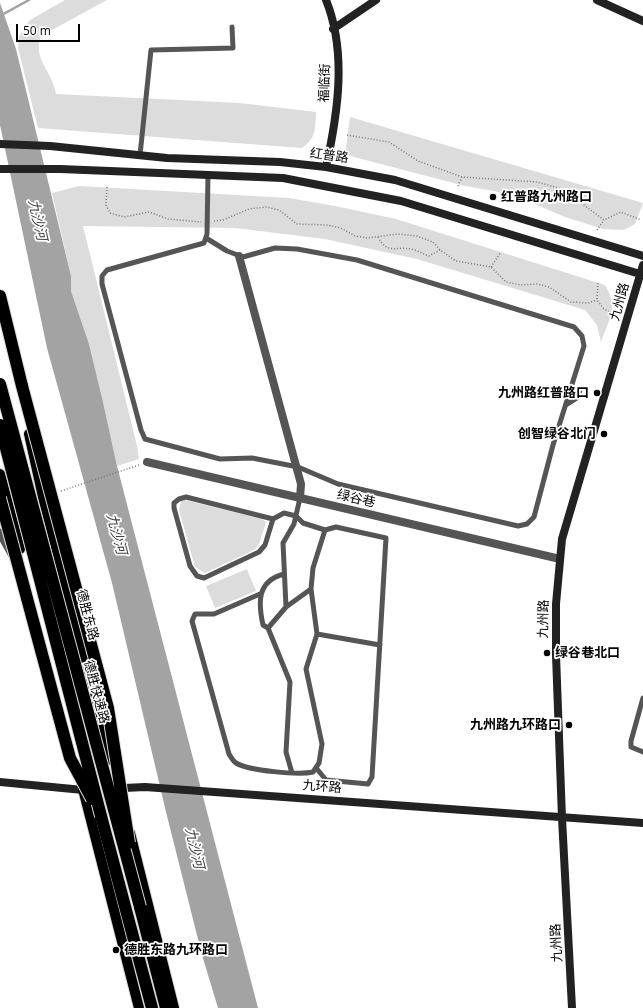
<!DOCTYPE html>
<html>
<head>
<meta charset="utf-8">
<style>
	body { margin:0 }
	#map { position:relative; width:643px; height:1008px; overflow:hidden; background:#fff; font-family:"Open Sans",sans-serif }
	canvas { display:block }
	.scale { position:absolute; left:16px; top:24px; width:64px; height:18px; box-sizing:border-box; border:2px solid #000; border-top:0; padding-left:5px; font-size:12px; line-height:14px; white-space:nowrap; color:#000; -webkit-text-stroke:3px #fff; paint-order:stroke }
</style>
</head>
<body>
<div id="map">
<canvas width="643" height="1008"></canvas>
<div class="scale">50 m</div>
</div>
<script>
const c = document.querySelector('canvas').getContext('2d');
c.lineJoin = 'round';
function paint(path, color) {
  c.fillStyle = color;
  c.fill(path, 'evenodd');
}
function stroke(path, color, width, dash) {
  c.strokeStyle = color;
  c.lineWidth = width;
  c.lineCap = dash ? 'butt' : 'round';
  c.setLineDash(dash || []);
  c.stroke(path);
}
function write(font, color, halo, rows, align = 'center') {
  c.font = font + ' "Open Sans","Noto Sans SC",sans-serif';
  c.lineWidth = 3.5;
  c.setLineDash([]);
  c.textBaseline = 'middle';
  c.strokeStyle = halo;
  c.fillStyle = color;
  for (const [text, x, y, turn = 0] of rows) {
    c.save();
    c.translate(x, y);
    c.rotate((+turn || 0) * Math.PI / 180);
    c.textAlign = isNaN(turn) ? turn : align;
    if (halo) c.strokeText(text, 0, 0);
    c.fillText(text, 0, 0);
    c.restore();
  }
}
paint(new Path2D(`
	M65,0H107L41,36C32,59 53,72 56,94L240,103L316,112C315,129 317,137 302,148L38,128L18,48L19,36L30,20Z
	M350,117L643,203L635,224L624,230L603,229L565,217L525,200L494,191L465,186L354,157L347,154L346,147Z
	M79,186L289,198L335,206L396,219L605,285C619,308 609,319 601,342L597,325L585,310L417,259L325,239L235,228L83,226L137,446L139,459L117,466L103,402L89,344L71,291V276L52,193Z
	M185,500L262,519L266,522L259,545L254,550L205,573L195,567L179,510L181,501Z
	M247,569L256,591L215,608L206,586Z`), '#dcdcdc');
paint(new Path2D(`
	M0,3L16,49L71,276V291L89,344L103,402L117,466L258,1008H218L202,955L166,812L112,583L47,348L0,125Z`), '#a3a3a3');
stroke(new Path2D(`
	M0,16L29,0`), '#a3a3a3', 2.5);
const primary = new Path2D(`
	M29,434L43,497L111,760
	M0,474L20,549
	M83,789L139,1008
	M130,833L174,1008`);
const highway = new Path2D(`
	M0,296L22,386
	M101,816L152,1008
	M140,907L166,1008`);
stroke(primary, '#dbdbdb', 12);
stroke(highway, '#dbdbdb', 14);
stroke(new Path2D(`
	M347,135L389,142L418,161L462,177L537,182L555,187L565,191L604,220L621,212L641,220
	M458,186L462,177
	M107,187L106,205L110,213L124,217L149,212L168,219L201,222
	M214,221L223,220L249,209L266,207L279,210L297,224L327,225L341,228L355,236L367,238L398,234L417,236L433,242L440,250L456,261L491,267L506,282L521,285L537,284L549,287L571,302L588,303L597,300
	M597,230L604,220
	M378,237C388,255 395,246 411,249C417,250 423,254 429,256L440,250
	M491,267L501,252
	M598,283L597,300L603,308L611,313
	M61,491L139,465`), '#777', 1.5, [1, 2]);
stroke(new Path2D(`
	M140,155L151,50L233,48L232,27
	M206,238L227,251L243,257L275,248L297,249L357,260L574,327L582,336L584,346L553,445L534,517L527,524L518,526L338,484L298,467L252,458L220,459L145,439L141,430L102,284V276L107,270L204,243L207,234L208,175
	M566,405L577,398L580,390
	M273,519L186,497L179,499L174,503V508L190,566L197,576L204,578L259,552L265,545L273,519L284,513L296,516L303,523L325,530L336,527L386,538L372,777L368,784L326,780L317,769
	M0,531L2,540L11,556
	M284,574C257,581 258,602 263,625L268,628L290,682L286,752L292,773
	M260,594L214,614H195L192,621L229,754C231,757 233,761 236,763C249,771 299,775 313,772L319,763L322,744L306,669L317,634L311,589L313,568L325,530
	M286,607L283,543L294,524L300,498
	M268,628L286,607L311,589
	M317,634L380,645
	M643,698L631,741V747L643,752`), '#555', 5);
stroke(new Path2D(`
	M239,256L301,484L300,498
	M147,462L560,559`), '#555', 8);
stroke(new Path2D(`
	M326,0C347,52 338,113 326,167
	M597,0L643,21
	M333,29L376,0
	M0,144L50,146L167,158L280,162L326,167L395,180L643,256
	M0,169H60L283,178L401,201L643,275
	M0,782L83,790L145,787L643,823
	M572,1008L562,818L556,655V604L562,539L643,265`), '#222', 8);
stroke(primary, '#000', 10);
stroke(highway, '#000', 12);
const highwayBridge = new Path2D(`
	M0,384L140,907
	M22,386L108,708L129,843
	M0,425L101,816
	M0,498L70,758L92,799`);
stroke(highwayBridge, '#dbdbdb', 14, []);
stroke(highwayBridge, '#000', 12);
for (const [x, y, r, color] of [
	[493,197,4,"#000"],
	[597,393,4,"#000"],
	[604,434,4,"#000"],
	[547,653,4,"#000"],
	[569,725,4,"#000"],
	[116,950,4,"#000"]
]) {
  const dot = new Path2D();
  dot.arc(x, y, r, 0, 2 * Math.PI);
  c.fillStyle = color;
  c.fill(dot);
  stroke(dot, '#fff', 1.5);
}
write('13px', '#000', '#fff', [
	["福临街",325,83,-88],
	["红普路",329,156,8],
	["九州路",620,302,-74],
	["绿谷巷",356,499,13],
	["德胜东路",87,615,75],
	["九州路",544,619,-89],
	["德胜快速路",96,692,75],
	["九环路",322,787,4],
	["九州路",557,943,-93]
]);
write('bold 13px', '#000', '#fff', [
	["红普路九州路口",501,197],
	["九州路红普路口",589,393,"right"],
	["创智绿谷北门",596,434,"right"],
	["绿谷巷北口",555,653],
	["九州路九环路口",561,725,"right"],
	["德胜东路九环路口",124,950]
], 'left');
write('italic 14px', '#444', '#fff', [
	["九沙河",37,220,77],
	["九沙河",116,534,75],
	["九沙河",194,848,77]
]);
</script>
</body>
</html>
